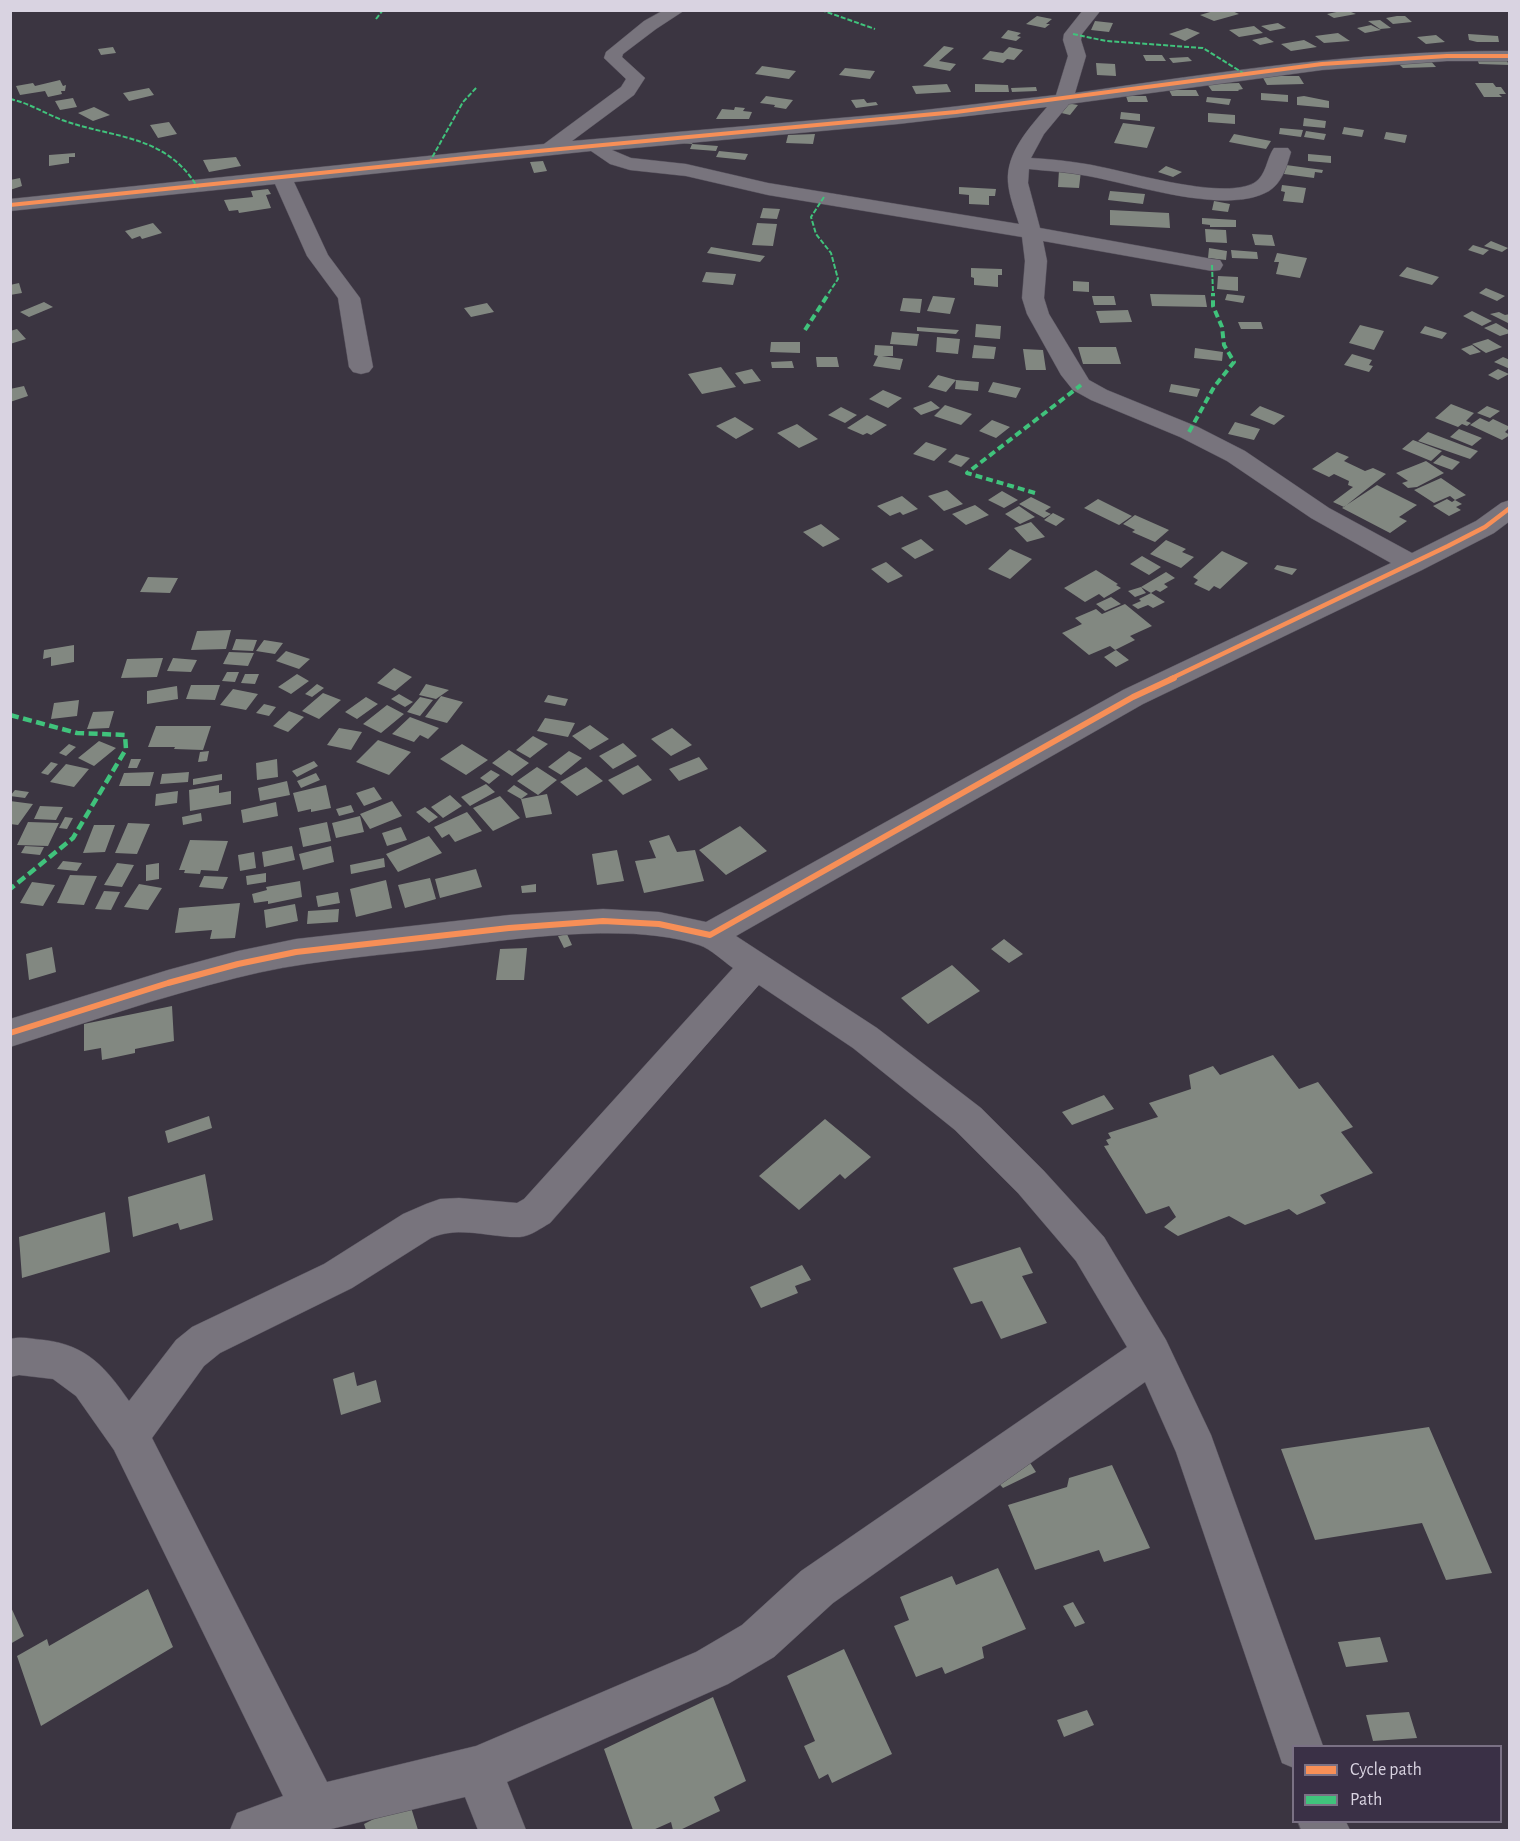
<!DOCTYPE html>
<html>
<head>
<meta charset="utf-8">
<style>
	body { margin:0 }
	#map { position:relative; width:1520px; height:1841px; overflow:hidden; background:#3b3541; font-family:"Alegreya Sans",sans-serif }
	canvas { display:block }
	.frame { position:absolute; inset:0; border:12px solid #d9d3e1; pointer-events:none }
	.legend { position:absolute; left:1292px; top:1745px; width:210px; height:78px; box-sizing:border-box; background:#3a3046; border:2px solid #7a7184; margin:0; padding:8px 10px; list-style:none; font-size:18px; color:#d9d3e1 }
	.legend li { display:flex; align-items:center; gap:12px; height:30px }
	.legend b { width:30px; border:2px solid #7a7184 }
</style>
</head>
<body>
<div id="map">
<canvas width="1520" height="1841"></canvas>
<div class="frame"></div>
<ul class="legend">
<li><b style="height:8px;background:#f78f57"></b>Cycle path</li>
<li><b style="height:8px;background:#40c37c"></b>Path</li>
</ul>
</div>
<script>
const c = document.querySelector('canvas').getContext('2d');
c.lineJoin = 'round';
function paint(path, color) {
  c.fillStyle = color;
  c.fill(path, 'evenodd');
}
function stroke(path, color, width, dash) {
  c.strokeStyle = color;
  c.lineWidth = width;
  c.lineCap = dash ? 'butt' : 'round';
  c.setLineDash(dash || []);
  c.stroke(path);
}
paint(new Path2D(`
	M1217,10H1230L1239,14L1214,21L1200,15Z
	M1346,10L1356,14L1334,18L1327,14Z
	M1037,16L1052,19L1046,24H1050L1045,28L1026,24Z
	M1397,16H1405L1412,22L1393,24L1386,18Z
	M1380,20L1391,28L1380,29L1368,21Z
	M1095,21L1113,23L1109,32L1091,30Z
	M1278,23L1286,28L1270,31L1261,26Z
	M1371,25L1381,30L1365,33L1357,28Z
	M1254,26L1263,33L1239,37L1229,30Z
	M1187,28L1200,33L1185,41L1169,34Z
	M1008,30L1021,33L1017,36L1021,37L1016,41L1001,38Z
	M1338,33L1350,41L1324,43L1315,36Z
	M1468,34L1498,36L1499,42H1477L1469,40Z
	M1436,35L1445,42L1426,44L1417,37Z
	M1266,37L1274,42L1260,45L1252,40Z
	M1304,40L1317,47L1291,51L1281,44Z
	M944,46L954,48L939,61L956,64L950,71L923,66Z
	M113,47L116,53L101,55L98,49Z
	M1009,47L1023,50L1014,60L1007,59L1003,63L982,59L990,51L1003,53Z
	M1143,55H1162L1166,61H1146Z
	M1188,57L1192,61L1173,63L1169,58Z
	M1476,57H1505L1509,65L1479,64Z
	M1429,59L1436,67L1403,68L1396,61Z
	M1096,63L1115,64L1116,76L1097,75Z
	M762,66L796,71L789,79L755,74Z
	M845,68L875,71L870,79L839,75Z
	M1262,76H1299L1304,84L1267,85Z
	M60,80L63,86L66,85L65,91H61L62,94L48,97L45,91L20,95L16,86L33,83L35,86Z
	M1239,83L1243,89L1238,90L1239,91H1212L1207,84Z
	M1475,83H1493L1496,87H1501L1506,94H1499L1502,97H1484Z
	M947,84L951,92L916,94L912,86Z
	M975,84L1008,85L1009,92H975Z
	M1036,87L1037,91L1012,92L1011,88Z
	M149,88L154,95L129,101L123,93Z
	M1169,90H1196L1199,96H1172Z
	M1261,93L1288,95V102L1261,100Z
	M766,96L793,100L786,109L774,107L775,105L760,103Z
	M1126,96H1146L1148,102H1128Z
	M1304,96L1329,101V108L1297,105V97Z
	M1207,97L1231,99L1229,105L1206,102Z
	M73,98L77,107L60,110L55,101Z
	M864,99L867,103L876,102L878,105L856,108L851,100Z
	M1066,103L1078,105L1070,115L1057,112Z
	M94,107L110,115L93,121L78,113Z
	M735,107L745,108L743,111L752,112L749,119H716L722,109L734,110Z
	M1121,112L1140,114V121L1120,119Z
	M1208,113L1235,115V124L1208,122Z
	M1304,118L1326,121L1325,128L1303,126Z
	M169,122L177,134L158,138L150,125Z
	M1123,123L1155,127L1147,148L1114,143Z
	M1344,127L1364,130L1362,137L1342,134Z
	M1280,128L1303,130L1301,137L1279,134Z
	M1306,131L1326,134L1324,140L1304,137Z
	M1386,132L1407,135L1405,143L1384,139Z
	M815,134L813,144L786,143L788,135Z
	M1234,134L1271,141L1266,149L1229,142Z
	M685,141L693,142L692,144L718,146L716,151L690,149L692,144H684Z
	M719,151L748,154L745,160L716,157Z
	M75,153V157H69V163L49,166V155Z
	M1308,154L1331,156V163L1308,161Z
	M236,157L241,166L209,172L203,160Z
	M543,161L547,171L534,173L530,162Z
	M1286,165L1323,170L1322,173L1315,172L1314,178L1284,174Z
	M1166,166L1182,172L1173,177L1158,172Z
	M1059,170L1081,171L1079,188L1058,187Z
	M20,178L22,186L10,190V180Z
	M1282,185L1306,188L1303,203L1283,201L1285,192L1281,191Z
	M959,187L996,189L995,196H989V205L969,204V195L959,194Z
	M268,189L271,194L266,195L271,208L239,213L238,210L229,211L224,200L253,197L251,191Z
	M1110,191L1145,194L1143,204L1108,200Z
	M1214,201L1230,204L1228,212L1212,210Z
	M763,208L780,209L777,219L760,218Z
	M1110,210L1169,213L1170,228L1110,225Z
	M1202,218L1236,220V227H1210V225L1202,224Z
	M153,223L162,233L142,239L140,236L132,239L125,231Z
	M757,223L777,224L773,246L752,245Z
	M1205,229L1226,230L1227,243L1206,242Z
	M1252,234L1272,235L1275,246L1255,245Z
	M1491,241L1508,248L1502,252L1484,246Z
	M1473,245L1489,250L1483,255L1468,250Z
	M711,247L765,256L760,262L707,253Z
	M1209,248L1227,251L1226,260L1208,258Z
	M1231,250L1257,252L1258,259L1232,258Z
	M1277,253L1307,258L1300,278L1276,274L1279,262H1274Z
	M1407,267L1439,277L1432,285L1399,276Z
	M971,268L1002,269V275H998V287L974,285V278L971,277Z
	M706,272L736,274L733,285L702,282Z
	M1218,276L1238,277V291L1217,289Z
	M1073,281L1089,282V292L1073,291Z
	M19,283L22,293L10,295V285Z
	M1486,288L1505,296L1497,301L1479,293Z
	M1150,294L1205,295L1207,307L1152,306Z
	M1227,294L1245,296L1243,303L1225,300Z
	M933,296L955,298L950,314L927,311Z
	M1092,296H1114L1116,305H1094Z
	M903,298L922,299L920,313L900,311Z
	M44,302L53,307L29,317L20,312Z
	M487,303L494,312L471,317L464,308Z
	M1128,310L1132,322L1100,323L1096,311Z
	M1472,311L1492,321L1482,326L1463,316Z
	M1499,312L1505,315L1510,314V324L1490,314Z
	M1238,322H1261L1263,329H1241Z
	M1496,323L1510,331V333L1500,336L1484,328Z
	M976,324L1001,326L1000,339L975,337Z
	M1360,325L1384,331L1374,350L1349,343Z
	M1425,326L1447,333L1442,339L1420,333Z
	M917,327L959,330L956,334L917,331Z
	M17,329L26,339L10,344V331Z
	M892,332L919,334L917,346L890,344Z
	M937,337L960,339L958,354L936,352Z
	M1488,339L1502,347L1486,353L1472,344Z
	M771,342H800V353L770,352Z
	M875,345L893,346V356H882L903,359L900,370L873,366L878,356L874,355Z
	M974,345L996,347L994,359L972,358Z
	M1472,345L1481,352L1470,355L1461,349Z
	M1078,347H1116L1121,364H1083Z
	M1195,348L1223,352L1222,361L1194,358Z
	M1023,349L1043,350L1046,370H1026Z
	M1352,354L1372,360L1369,365L1373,366L1369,372L1344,365Z
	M816,357H837L839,367H817Z
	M1503,357L1510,360V369L1494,362Z
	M792,361L794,368H772L771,362Z
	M721,367L736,387L702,394L688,374Z
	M752,369L761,381L744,384L735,373Z
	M1498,369L1509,374L1498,380L1488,375Z
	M938,375L956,380L979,382L978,391L955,389L956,380L946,392L928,387Z
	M993,382L1021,388L1016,398L988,392Z
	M1171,384L1200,389L1197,397L1169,392Z
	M24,386L28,396L10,402V389Z
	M883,390L902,398L888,408L869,399Z
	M931,401L940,408L921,415L913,408Z
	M1451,404L1474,413L1466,421L1471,423L1467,426L1462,424L1458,427L1435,418Z
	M945,405L972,414L961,425L934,416Z
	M1260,406L1285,416L1274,425L1250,415Z
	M1487,406L1500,411L1490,418L1477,413Z
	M841,407L857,415L845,423L828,415Z
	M867,415L887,425L871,435L867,433L863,435L847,428Z
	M735,417L754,429L736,439L716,426Z
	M1480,418L1489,422L1493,419L1510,427L1505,432L1510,435L1502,440L1470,425Z
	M992,420L1010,427L996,438L979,431Z
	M1235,422L1260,429L1254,440L1228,434Z
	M797,424L818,439L799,448L777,433Z
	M1459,429L1482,438L1472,446L1450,437Z
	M1428,432L1462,445L1478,451L1470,459L1418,441Z
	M1413,440L1442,451L1431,461L1402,449Z
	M926,442L947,449L934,461L913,454Z
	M1337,452L1349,457L1344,461L1365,471L1373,468L1386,474L1344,507L1333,502L1353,487L1348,485L1349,481L1334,474L1329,477L1312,469Z
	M956,454L970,458L961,467L948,462Z
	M1442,455L1460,462L1452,470L1433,463Z
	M1426,461L1444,473L1417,487L1408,488L1402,483L1408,481L1396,473Z
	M1441,478L1466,495L1455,500L1450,496L1434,503L1414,490Z
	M1377,485L1417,505L1399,517L1407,521L1390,533L1342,508Z
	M947,490L963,504L944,511L928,496Z
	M1002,491L1018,500L1004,508L988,500Z
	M902,496L918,509L903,515L900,512L890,516L877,506Z
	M1031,497L1051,507L1045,511L1051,514L1044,518L1019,504Z
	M1098,499L1132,516L1119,525L1084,508Z
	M1447,499L1452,502L1455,500L1462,504L1456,507L1461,510L1449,516L1433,506Z
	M975,505L989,515L966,525L952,514Z
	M1019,506L1035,517L1020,524L1005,514Z
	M1053,513L1065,519L1056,526L1044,520Z
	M1135,515L1169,530L1155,542L1132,532L1135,530L1123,524Z
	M1031,522L1045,537L1027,542L1014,528Z
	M821,524L840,539L823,547L803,532Z
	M921,539L934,550L915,559L901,548Z
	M1166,540L1186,549L1182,552L1194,557L1181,568L1150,554Z
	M1010,549L1032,559L1010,579L988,569Z
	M1222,551L1248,563L1220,589L1214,586L1209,591L1194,584L1198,580L1193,577Z
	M1142,556L1161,567L1149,575L1130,564Z
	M886,562L903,576L888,583L871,569Z
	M1277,565L1297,569L1292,575L1274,569Z
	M1096,570L1118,584L1116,585L1121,588L1104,598L1099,594L1085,602L1064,588Z
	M1166,572L1175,578L1164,584L1168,587L1160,592L1156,590L1151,593L1141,587Z
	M148,577L178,578L170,593L140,592Z
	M1141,587L1146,593L1135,597L1128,591Z
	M1151,593L1165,602L1153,608L1148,605L1138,609L1132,605L1141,601L1139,599Z
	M1111,597L1121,604L1105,611L1096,604Z
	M1125,604L1152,626L1130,636L1135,640L1115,650L1110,646L1089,655L1062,633L1082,624L1075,618L1096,609L1102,614Z
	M231,630L226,649L191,650L197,631Z
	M236,639L257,640L253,651L232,650Z
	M264,640L283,643L275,654L256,651Z
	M74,645V662L51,666V657L43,659L44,650Z
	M1116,650L1129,660L1116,667L1104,657Z
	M286,651L310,659L299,669L276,661Z
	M229,652L254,653L248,666L223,664Z
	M163,658L157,677L121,678L127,659Z
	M173,658L197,660L191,672L167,671Z
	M394,668L412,677L395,691L377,683Z
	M227,672H239L235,682L222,681Z
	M245,674H259L255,684L241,683Z
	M297,674L309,681L291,694L278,687Z
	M317,684L324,688L312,697L305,694Z
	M426,684L449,690L436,699L419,695Z
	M191,685H220L215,700L186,699Z
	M177,686L178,699L147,704V691Z
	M233,689L258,694L246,710L220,705Z
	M323,693L341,700L319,719L302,711Z
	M399,694L413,702L405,707L391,699Z
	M548,695L568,699L565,706L544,702Z
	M441,696L463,702L447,723L425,717Z
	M366,697L378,704L357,719L345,712Z
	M420,697L433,700L420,716L407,712Z
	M79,700L77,716L51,719L54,703Z
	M264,704L276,707L269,716L256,713Z
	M387,705L404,714L381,733L363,724Z
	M114,711L109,728L87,729L93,712Z
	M289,711L304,717L288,732L273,726Z
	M410,717L439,728L428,739L420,735L414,742L392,734Z
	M545,718L575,723L568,737L537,731Z
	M590,725L609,739L590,750L572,736Z
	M156,726H211L203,750L174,749L175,747H148Z
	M339,728L362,732L351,750L327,745Z
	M672,728L692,745L671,756L651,739Z
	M533,736L548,744L530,758L516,750Z
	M378,740L411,752L389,775L356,762Z
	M99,741L116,748L94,766L78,758Z
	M623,743L637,756L613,769L599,756Z
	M69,744L76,747L66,756L59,753Z
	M462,744L488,760L466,775L440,759Z
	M509,750L529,763L512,776L492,763Z
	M209,751L207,761L198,762L200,752Z
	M569,751L582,758L561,775L548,767Z
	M699,757L708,769L679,781L669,769Z
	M131,759H141L137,768H128Z
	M277,759L278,777L257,780L256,763Z
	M314,761L318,766L297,777L292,771Z
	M51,762L58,764L48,775L41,773Z
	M66,764L89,769L74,787L50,782Z
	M638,765L652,780L623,795L608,780Z
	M537,767L557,780L538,795L517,781Z
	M586,767L603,781L577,796L560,782Z
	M491,770L500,775L489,784L480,778Z
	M154,772L150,786H119L124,773Z
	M189,772L188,782L160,784L162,774Z
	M316,773L320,780L301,788L297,781Z
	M222,774V780L193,785V779Z
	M287,781L290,795L260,801L258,788Z
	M486,784L495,792L470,806L461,797Z
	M219,785V793L231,791V804L190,811L189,790Z
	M326,785L331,808L311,812V809L298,812L293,793Z
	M514,785L528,794L521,799L507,791Z
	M374,787L382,799L364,806L356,793Z
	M15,790L29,792L25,798L10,796Z
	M178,791L177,803L155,806L156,794Z
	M547,794L552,814L526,818L521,799Z
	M450,795L462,806L443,818L431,807Z
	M500,796L520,818L493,831L473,808Z
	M10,801L33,804L18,825L10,824Z
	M392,801L402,816L370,829L360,814Z
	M276,802L278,816L243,823L241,810Z
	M351,805L354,812L339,816L336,809Z
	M40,806L63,807L56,820L34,819Z
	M425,807L438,817L429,823L416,812Z
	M467,812L482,831L455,842L449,834L442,838L434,827Z
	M201,813L202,821L183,825L182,817Z
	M360,816L364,832L336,838L332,823Z
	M65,817L73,818L67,829L59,828Z
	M28,822L59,823L48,846L17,845Z
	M327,822L331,841L303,847L299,828Z
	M128,823L150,824L137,854L115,853Z
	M94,825H115L105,852L83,853Z
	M740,826L767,851L726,875L699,850Z
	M401,827L407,840L387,846L382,833Z
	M669,835L677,852L695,850L704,881L644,893L635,861L656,858L649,841Z
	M429,836L442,853L398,872L386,854Z
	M190,840L228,841L218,871L201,870L200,874L184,873L185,870H179Z
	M25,846L44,847L40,855L21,853Z
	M292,846L295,860L264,867L262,852Z
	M331,846L334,862L303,870L299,854Z
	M617,850L624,881L597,885L592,854Z
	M254,852L256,868L240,871L238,855Z
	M384,858L385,867L351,874L350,865Z
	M63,861L82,863L77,871L57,869Z
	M117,863L134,865L122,887L104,885Z
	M159,863V879L146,881V865Z
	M476,869L482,887L440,898L435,879Z
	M266,873V882L247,885L246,876Z
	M70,875L97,876L84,905L57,903Z
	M204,876L228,877L223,889L199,887Z
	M430,878L436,899L405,908L398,885Z
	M386,880L392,908L356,917L350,889Z
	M300,881L302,897L268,904V901L254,903L252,894L267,890L266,887Z
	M32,882L55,885L43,906L20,903Z
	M139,884L162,888L148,910L124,907Z
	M536,884V892L522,893L521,886Z
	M104,891L120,892L111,910L95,909Z
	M338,892L340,903L318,907L316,896Z
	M240,903L235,938L210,939L212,930L175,933L179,908Z
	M295,904L298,921L266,928L264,910Z
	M339,909L338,922L307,924L308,911Z
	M567,934L572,945L564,948L558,936Z
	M1004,939L1023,954L1009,963L991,949Z
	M52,947L56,972L29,980L26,954Z
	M527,948L524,980H496L500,949Z
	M952,965L980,991L928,1024L901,998Z
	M172,1006L174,1041L135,1049V1053L102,1060L101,1048L84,1051V1024Z
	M1273,1055L1299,1089L1318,1082L1353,1127L1341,1132L1373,1173L1320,1195L1326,1203L1297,1215L1289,1209L1245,1225L1229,1216L1178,1236L1164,1227L1176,1217L1169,1206L1146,1214L1104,1146L1109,1145L1106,1140L1111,1138L1108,1133L1158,1117L1149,1103L1191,1089L1189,1075L1213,1066L1220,1075Z
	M1104,1095L1114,1109L1072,1125L1062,1112Z
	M209,1116L212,1128L168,1143L165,1131Z
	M825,1119L871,1157L845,1179L840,1174L799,1210L759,1176Z
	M205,1174L213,1220L180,1230L178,1223L133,1237L128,1197Z
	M105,1212L110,1252L22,1278L19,1237Z
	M1020,1247L1033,1273L1022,1276L1047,1323L1001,1339L982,1301L971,1304L953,1268Z
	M802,1265L811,1280L795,1286L798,1293L761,1308L750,1287Z
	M354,1372L357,1386L376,1380L381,1402L341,1415L333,1379Z
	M1429,1427L1492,1573L1446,1580L1422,1523L1315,1540L1281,1449Z
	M1027,1458L1036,1472L1003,1488L992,1476Z
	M1112,1465L1150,1548L1104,1562L1099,1550L1035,1570L1008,1505L1067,1487L1069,1478Z
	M998,1568L1026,1629L982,1647L984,1658L945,1674L942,1667L916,1677L894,1626L909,1620L900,1597L952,1576L956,1585Z
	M148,1589L173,1647L41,1726L17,1656L47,1639L49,1646Z
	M1073,1602L1085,1623L1075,1627L1063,1606Z
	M10,1605L24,1636L10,1644Z
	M1380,1637L1388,1662L1346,1667L1338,1642Z
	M844,1649L892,1754L832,1783L828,1774L819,1779L804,1746L815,1741L787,1676Z
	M713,1697L746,1781L714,1797L720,1811L680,1830H673L671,1822L653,1830H633L604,1749Z
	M1087,1710L1094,1725L1064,1737L1057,1720Z
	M1409,1712L1417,1738L1373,1741L1366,1715Z
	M409,1801L418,1830H366L364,1824Z`), '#828881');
const minor = new Path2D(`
	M664,10H685L656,29L623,54L622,57L645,78L634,95L572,141L898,113L1056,95L1068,56L1063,40L1064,34L1083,10H1101L1082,34L1081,40L1086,56L1075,93C1220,72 1363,50 1510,51V61H1447L1322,70L1069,104L1044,134L1031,158C1050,159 1068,161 1086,164C1124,170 1221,201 1254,183C1267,175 1266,159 1274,148H1288L1291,152C1287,166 1282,183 1269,191C1227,216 1133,184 1088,176C1068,172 1048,171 1029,169L1028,183L1040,228L1212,259L1220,260L1223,265L1220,270L1212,271L1043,241L1047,261L1044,298L1049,314L1089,380L1107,390L1198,427L1245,451L1329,508L1412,553L1476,521L1501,503L1510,500V521L1494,533L1422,570L1143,704L736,936L877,1028L981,1108L1044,1171L1104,1237L1166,1340L1211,1435L1323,1746H1294V1768L1282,1763L1176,1452L1145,1382L833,1603L774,1657L728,1684L507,1782L526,1830H478L465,1797L327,1830H230L237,1813L283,1796L114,1450L76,1396L53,1379L19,1375L10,1377V1339C22,1336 32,1339 44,1340C87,1345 106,1368 129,1401L176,1340L192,1327L324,1264L403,1214L426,1204L440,1199L459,1198L517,1203L524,1199L733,968C723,961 711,949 699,945C627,920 501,941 424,950C361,957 298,962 236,978C160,997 85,1023 10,1047V1019L168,970L238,951L296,939L509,915L603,909L659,912L706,922L1123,690L1391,563L1311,518L1227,461L1180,437L1091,400L1073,390L1061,375L1027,314L1022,298L1025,261L1022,237L768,195L686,176L630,170L610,164L591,151L294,182L328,255L360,298L373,367L369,372L361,374L353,372L349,367L338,298L307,256L275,184L10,211V199L544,144L621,87L626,79L604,58L606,52L644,21ZM1047,107C1029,128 1006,153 1008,182C1009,196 1015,211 1019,224L768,183L686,164L631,158L612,150L898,124ZM759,985L853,1048L955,1130L1018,1193L1076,1261L1127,1347L801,1571L742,1625L696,1652L476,1746L327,1782L152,1438L204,1366L220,1353L352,1288L431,1238C460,1225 490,1238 520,1237C531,1236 541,1228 550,1223Z
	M1298,1822H1346L1350,1830H1301Z`);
stroke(minor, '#56515c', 1);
paint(minor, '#78747d');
stroke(new Path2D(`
	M821,10L875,29
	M376,19L383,10
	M1073,34L1106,41L1203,48L1243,73
	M10,99C29,103 44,113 62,120C115,139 166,134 198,188
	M429,163L463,102L477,87
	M824,197L811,217L816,234L831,253L838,279L828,294
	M1212,265L1213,294`), '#40c37c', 2, [5, 2]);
stroke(new Path2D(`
	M805,330L829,293
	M1189,432L1214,387L1234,362L1224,345L1222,327L1213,306V293
	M1035,493L967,473L1081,385`), '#40c37c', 4, [7, 4]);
stroke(new Path2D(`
	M10,715L77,733L125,735L126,749L73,838L10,889`), '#40c37c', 4.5, [9, 4.5]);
stroke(new Path2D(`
	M10,205L485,156L956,112L1322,64L1447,56H1510`), '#f78f57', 4);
stroke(new Path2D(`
	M1170,679L1448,546L1485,527L1510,508`), '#f78f57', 4.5);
stroke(new Path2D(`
	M10,1033L168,983L238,964L296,952L509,928L603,921L659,924L710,935L1133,697L1174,678`), '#f78f57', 6);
</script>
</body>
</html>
